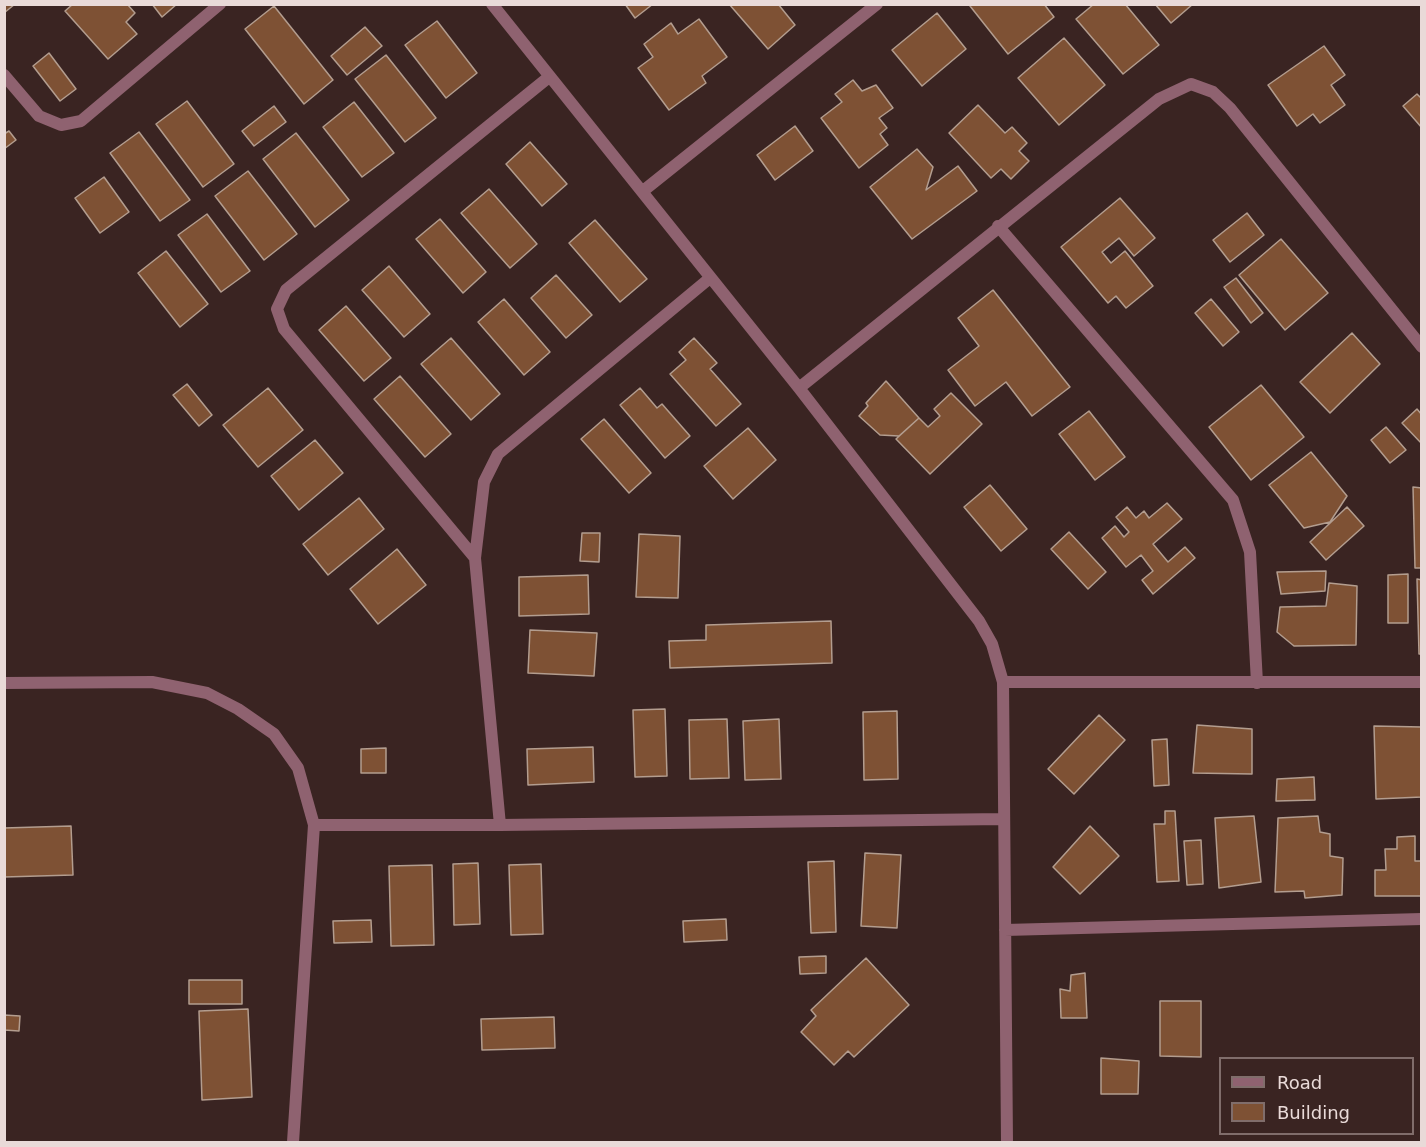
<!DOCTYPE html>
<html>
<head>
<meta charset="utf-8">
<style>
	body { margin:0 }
	#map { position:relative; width:1426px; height:1147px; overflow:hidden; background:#3a2422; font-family:"DejaVu Sans",sans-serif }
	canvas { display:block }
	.frame { position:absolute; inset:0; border:6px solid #e9dad8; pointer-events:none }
	.legend { position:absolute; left:1219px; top:1057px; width:195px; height:78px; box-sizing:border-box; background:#3a2422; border:2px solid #806d6b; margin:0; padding:8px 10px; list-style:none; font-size:18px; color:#e9dad8 }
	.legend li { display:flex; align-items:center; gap:12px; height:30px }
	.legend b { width:30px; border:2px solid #806d6b }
</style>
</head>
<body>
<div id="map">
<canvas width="1426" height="1147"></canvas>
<div class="frame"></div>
<ul class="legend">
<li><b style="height:8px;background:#8f6270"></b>Road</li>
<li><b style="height:16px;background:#7e5134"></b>Building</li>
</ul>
</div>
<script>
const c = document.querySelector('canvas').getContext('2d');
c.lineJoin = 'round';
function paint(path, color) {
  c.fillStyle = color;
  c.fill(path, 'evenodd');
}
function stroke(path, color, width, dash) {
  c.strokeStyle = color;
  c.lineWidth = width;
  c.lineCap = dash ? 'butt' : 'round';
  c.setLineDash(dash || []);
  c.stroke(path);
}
const building = new Path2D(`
	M4,4H15L4,13Z
	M73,4H127L135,13L126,22L137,34L108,59L65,11Z
	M152,4H177L162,17Z
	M625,4H653L635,18Z
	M729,4H778L795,25L768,49Z
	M972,4H1044L1054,17L1008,54L970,6Z
	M1094,4H1125L1159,45L1123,74L1076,19Z
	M1155,4H1193L1171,23Z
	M274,6L333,80L304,104L245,29Z
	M937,13L966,49L922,86L892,50Z
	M699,19L727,57L702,76L706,83L669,110L638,68L653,57L644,44L671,23L678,34Z
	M437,21L477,73L446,98L405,45Z
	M365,27L382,46L347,75L331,56Z
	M1064,38L1105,85L1059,125L1018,78Z
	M1324,46L1345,75L1331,85L1345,105L1320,123L1313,114L1297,126L1268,85Z
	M49,53L76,89L60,101L33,66Z
	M386,55L436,118L405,142L355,79Z
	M853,80L862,91L876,85L893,108L879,118L887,128L880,134L888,145L859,168L821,118L842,102L835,94Z
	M1417,94L1422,99V128L1403,106Z
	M187,101L234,164L203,187L156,124Z
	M354,102L394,153L362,177L323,127Z
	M978,105L1005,133L1012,127L1027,143L1019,151L1029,161L1011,179L1001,169L991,178L949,133Z
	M274,106L286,122L254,146L242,131Z
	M795,126L813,151L775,180L757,155Z
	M9,131L16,140L4,149V134Z
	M139,132L190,200L160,221L110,153Z
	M296,133L349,200L315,227L263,159Z
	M530,142L567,184L542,206L506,164Z
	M917,149L933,167L926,190L958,166L977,191L912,239L870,187Z
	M248,171L297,234L264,260L215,196Z
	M104,177L129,212L100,233L75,198Z
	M489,189L537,244L510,268L461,213Z
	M1120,198L1155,238L1134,256L1119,238L1102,252L1111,263L1125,251L1153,286L1126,308L1116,296L1108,303L1061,247Z
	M1247,213L1264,235L1230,262L1213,240Z
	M207,214L250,271L221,292L178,235Z
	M440,219L486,272L463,293L416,239Z
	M595,220L647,279L620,302L569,243Z
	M1281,239L1328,293L1285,330L1239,275Z
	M166,251L208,304L180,327L138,273Z
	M389,266L430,314L404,337L362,290Z
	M556,275L592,315L566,338L531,298Z
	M1236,278L1263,313L1251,323L1224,287Z
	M993,290L1070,387L1032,416L1006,382L975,406L948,370L979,346L958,318Z
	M504,299L550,352L524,375L478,322Z
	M1211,299L1239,332L1223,346L1195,313Z
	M346,306L391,358L364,381L319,330Z
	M1352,333L1380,364L1330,413L1300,382Z
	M451,338L500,394L471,420L421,364Z
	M694,338L717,363L710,369L741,404L716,426L670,374L686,360L679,352Z
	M400,376L451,434L425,457L374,399Z
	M886,381L919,418L899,436L880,435L859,416L868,406L866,403Z
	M187,384L212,415L199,426L173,395Z
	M1261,385L1304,437L1251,480L1209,427Z
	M268,388L303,430L258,467L223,425Z
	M640,388L657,408L662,404L690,436L665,458L620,405Z
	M951,393L982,424L930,474L896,439L919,418L928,427L940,416L934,409Z
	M1417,409L1422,415V444L1402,423Z
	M1089,411L1125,457L1095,480L1059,434Z
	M604,419L651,473L629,493L581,439Z
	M1386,427L1406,450L1390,463L1371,440Z
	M748,428L776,460L733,499L704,466Z
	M315,440L343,473L299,510L271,476Z
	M1311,452L1347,496L1330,522L1304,528L1269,485Z
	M990,485L1027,529L1001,551L964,507Z
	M1413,487L1422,488V568H1415Z
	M359,498L384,529L328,575L303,544Z
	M1167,503L1182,519L1153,544L1168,562L1185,547L1195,558L1153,594L1142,580L1153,571L1141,555L1126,567L1102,538L1115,526L1124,537L1129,532L1116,517L1127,507L1136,518L1144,511L1149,518Z
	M1347,507L1364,526L1326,560L1310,542Z
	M1069,532L1106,572L1088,589L1051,549Z
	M582,533H600L599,562L580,561Z
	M639,534L680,536L678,598L636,597Z
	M397,549L426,585L378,624L350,589Z
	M1326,571L1325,591L1281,594L1277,572Z
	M1408,574V623H1388V575Z
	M588,575L589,614L519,616V577Z
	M1417,579L1422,580V654H1419Z
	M1329,583L1357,586L1356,645L1294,646L1277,632L1280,607L1326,606Z
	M831,621L832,663L670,668L669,641L706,640V625Z
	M530,630L597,633L594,676L528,673Z
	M665,709L667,776L635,777L633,710Z
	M897,711L898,779L864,780L863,712Z
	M1099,715L1125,740L1074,794L1048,769Z
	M727,719L729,778L690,779L689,720Z
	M779,719L781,779L745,780L743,721Z
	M1197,725L1252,729V774L1193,773Z
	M1374,726L1422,727V797L1376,799Z
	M1167,739L1169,785L1154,786L1152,740Z
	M593,747L594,782L528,785L527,749Z
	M386,748V773H361V749Z
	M1314,777L1315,800L1276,801L1277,779Z
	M1165,811H1175L1179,881L1157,882L1154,824H1165Z
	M1254,816L1261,882L1219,888L1215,818Z
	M1318,816L1320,832L1330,834V856L1343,858L1342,895L1305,898L1304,891L1275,892L1278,818Z
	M71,826L73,875L4,877V828Z
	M1090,826L1119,856L1080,894L1053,867Z
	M1415,836V861H1422V896H1375V870H1386L1385,849H1397V837Z
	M1201,840L1203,884L1187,885L1184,841Z
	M865,853L901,855L897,928L861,926Z
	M834,861L836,932L811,933L808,862Z
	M478,863L480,924L454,925L453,864Z
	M541,864L543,934L511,935L509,865Z
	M432,865L434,945L391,946L389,866Z
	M726,919L727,940L684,942L683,921Z
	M371,920L372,942L334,943L333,921Z
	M826,956V973L800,974L799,957Z
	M866,958L909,1005L854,1057L848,1051L834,1065L801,1032L816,1016L811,1010Z
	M1085,973L1087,1018H1061L1060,989L1070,991L1071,975Z
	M189,980H242V1004H189Z
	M1160,1001H1201V1057L1160,1056Z
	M248,1009L252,1097L202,1100L199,1011Z
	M4,1015L20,1016L19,1031L4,1030Z
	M554,1017L555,1048L482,1050L481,1019Z
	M1101,1058L1139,1061L1138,1094H1101Z`);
paint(building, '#7e5134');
stroke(building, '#b39d8f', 1.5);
stroke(new Path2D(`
	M492,4L799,388L979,621L992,644L1003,682L1007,1142
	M4,75L39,116L61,125L81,121L220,4
	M643,191L877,4
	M998,226L1233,500L1250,552L1257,683
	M799,388L1159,99L1191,84L1213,92L1230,108L1422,347
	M475,558L284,329L277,309L286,290L549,77
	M1003,682H1422
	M4,683L152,682L207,693L238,709L274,734L298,768L314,825L293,1142
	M314,825H500L1004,819
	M500,825L475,558L484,482L498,454L710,278
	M1005,930L1422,919`), '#8f6270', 12);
</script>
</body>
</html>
